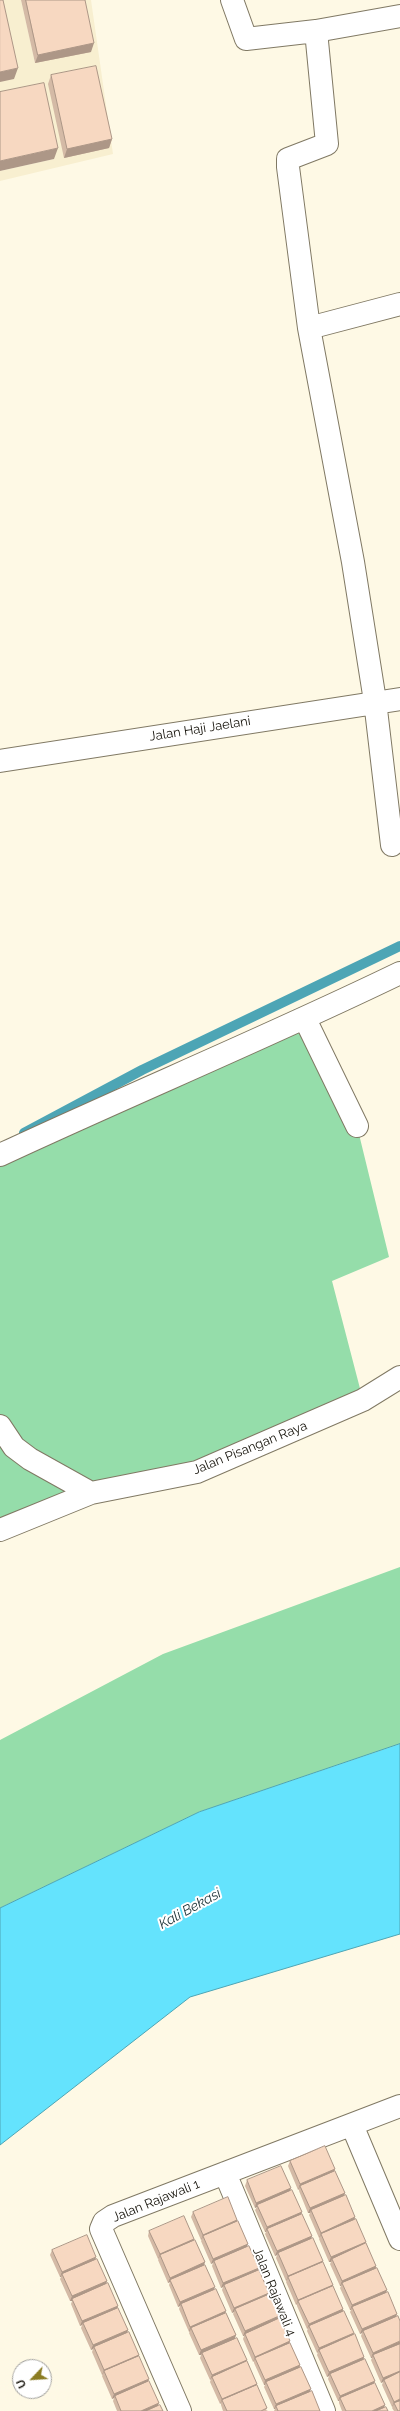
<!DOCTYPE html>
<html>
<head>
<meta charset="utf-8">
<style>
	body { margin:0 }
	#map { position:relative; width:400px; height:2411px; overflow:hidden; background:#fef9e5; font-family:Raleway,sans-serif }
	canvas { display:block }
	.north { position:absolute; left:12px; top:2359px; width:40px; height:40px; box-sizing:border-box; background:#fff; border:1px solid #a2a19e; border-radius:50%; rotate:245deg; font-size:11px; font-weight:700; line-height:16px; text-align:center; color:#17140c }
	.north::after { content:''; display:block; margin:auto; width:14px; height:18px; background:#8b7c22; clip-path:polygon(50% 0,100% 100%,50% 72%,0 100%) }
</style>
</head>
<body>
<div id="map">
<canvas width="400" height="2411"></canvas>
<div class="north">U</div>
</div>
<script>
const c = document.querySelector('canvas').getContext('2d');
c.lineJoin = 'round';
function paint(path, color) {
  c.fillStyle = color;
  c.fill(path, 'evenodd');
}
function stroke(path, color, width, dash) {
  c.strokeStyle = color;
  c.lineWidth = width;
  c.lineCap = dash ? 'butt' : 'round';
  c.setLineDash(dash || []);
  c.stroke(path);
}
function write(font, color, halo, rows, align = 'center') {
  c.font = font + ' Raleway,sans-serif';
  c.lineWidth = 4;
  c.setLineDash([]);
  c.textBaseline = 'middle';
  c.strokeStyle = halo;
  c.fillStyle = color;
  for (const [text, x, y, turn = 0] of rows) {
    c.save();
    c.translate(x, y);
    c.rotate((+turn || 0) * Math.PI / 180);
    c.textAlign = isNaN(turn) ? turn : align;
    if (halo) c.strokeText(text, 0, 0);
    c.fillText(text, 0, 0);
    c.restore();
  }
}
paint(new Path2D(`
	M0,0H21L35,63L79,0H91L113,154L0,181V171L54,159L0,102Z`), '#f8efd0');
paint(new Path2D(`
	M305,1019L357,1126L389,1257L332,1281L363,1400L197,1472L0,1530V1155Z
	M400,1567V1744L199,1812L0,1908V1740L163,1654Z`), '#95ddaa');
const water = new Path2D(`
	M400,1744V1934L190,1997L0,2145V1908L199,1812Z`);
paint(water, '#64e3fd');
stroke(water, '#4da5b5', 1);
stroke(new Path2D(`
	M24,1133L142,1070L400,946`), '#4da5b5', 10);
const minor = new Path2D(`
	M232,0L246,39L316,31L327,144L288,159V167L309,328L353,562L375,701L392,845
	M316,31L400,16
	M309,328L400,304
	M0,761L400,699
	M305,1019L357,1126
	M0,1155C133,1093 268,1037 400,973
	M0,1426L14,1447L30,1459L91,1493L197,1472L363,1400L400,1377
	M0,1530L91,1493
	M352,2125L400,2239
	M225,2173L324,2411
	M180,2411L101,2229L104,2222L113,2216L400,2106`);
stroke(minor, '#807964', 24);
stroke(minor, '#fff', 22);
paint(new Path2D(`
	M21,0H85L91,52L35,63Z
	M51,75L112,139L109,148L64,158L48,84Z
	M290,2161L335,2169L334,2172L345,2193L344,2196L355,2217L354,2220L376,2266V2268L387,2290L386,2292L397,2314L396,2316L400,2411H394L392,2408L393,2406L392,2407L382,2385L383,2382L381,2383L371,2360L372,2358H371L361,2336L362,2333L360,2334L350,2312L351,2310H350L340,2288L341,2286H340L330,2264L331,2262H329L319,2239L320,2237L319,2238L309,2215L310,2213H308L299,2191V2189L298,2190L288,2166Z
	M247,2180L291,2188L290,2191L302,2212L301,2214L312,2236L311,2239L333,2285L332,2287L343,2309V2311L353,2335L364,2357L363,2360L374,2384L385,2405L384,2407L388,2411H342L339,2403V2401H338L328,2379L329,2376L327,2377L317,2355L318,2352L317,2353L307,2331L308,2328L307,2329L297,2306V2304L296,2305L286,2282L287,2280L286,2281L276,2258L277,2255L275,2256L265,2234L266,2232H265L255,2210L257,2207L255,2208L245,2186Z
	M193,2212L237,2220V2222L247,2247L259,2268L258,2271L269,2293L268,2295L279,2316L278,2319L300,2365V2368L310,2391L320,2411H274L275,2409H274L264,2387L265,2385H264L254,2363V2361L253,2362L243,2339L244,2336H243L233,2314L234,2312L232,2313L222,2290L223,2287L221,2288L212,2266L213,2263L211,2264L201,2241L202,2239L201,2240L191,2217Z
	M149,2231L194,2240L205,2262L204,2265L214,2290L236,2335L235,2338L257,2384L256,2386L267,2408L266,2410L268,2411H223L221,2405V2403L220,2404L210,2382L211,2379L210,2380L200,2358L201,2355H199L189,2333L190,2331L189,2332L179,2309L180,2306L178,2307L169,2285L170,2282L168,2283L158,2260L159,2258L158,2259L148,2236Z
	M52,2250L96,2260L107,2281L106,2284L118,2306L117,2309L128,2330L127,2333L139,2355L138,2357L147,2382L158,2406L163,2411H117L113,2401L114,2398L112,2399L102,2376L103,2374L102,2375L92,2352L93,2349L91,2350L81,2328L82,2325L80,2326L71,2304L72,2301H70L60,2279L61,2277H60L50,2255Z`), '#d4baa6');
paint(new Path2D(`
	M94,43L91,52L35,63L38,55Z
	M18,68L14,79L0,82V72Z
	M112,139L109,148L64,158L67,149Z
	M58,148L54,159L0,171V161Z
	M335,2169L333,2174L300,2186L299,2189L298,2190L300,2184Z
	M291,2188L289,2193L257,2205V2207L255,2208L256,2203Z
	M345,2193L343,2198L311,2210L310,2213H308L310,2208Z
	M302,2212L300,2217L267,2229L266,2232H265L267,2227Z
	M355,2217L354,2222L321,2234L320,2237L319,2238L321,2233Z
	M237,2220L236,2225L203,2236L202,2239L201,2240L203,2235Z
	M312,2236L310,2241L278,2253L277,2255L275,2256L277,2251Z
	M194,2239L193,2244L160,2255L159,2258L158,2259L160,2254Z
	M366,2242L365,2247L332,2259L331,2262H329L331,2257Z
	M248,2244L246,2249L214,2261L213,2263L211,2264L213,2259Z
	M96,2257L95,2262L62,2274L61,2277H60L62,2272Z
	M323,2261L321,2266L288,2277L287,2280L286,2281L288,2276Z
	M205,2262L203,2267L170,2280V2282L168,2283L170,2278Z
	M376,2266L375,2271L342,2283L341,2286H340L342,2281Z
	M259,2268L257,2273L224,2285L223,2287L221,2288L223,2283Z
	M107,2281L105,2286L72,2299V2301H70L72,2296Z
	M333,2285L331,2290L298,2301L297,2304L296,2305L298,2300Z
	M215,2287L213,2292L181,2304L180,2306L178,2307L180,2302Z
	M387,2290L385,2295L352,2307L351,2310H350L352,2305Z
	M269,2293L267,2298L235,2309L234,2312L232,2313L234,2308Z
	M118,2306L116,2311L83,2323L82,2325L80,2326L82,2321Z
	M343,2309L342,2314L309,2326L308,2328L307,2329L309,2324Z
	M226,2311L224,2316L191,2328L190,2331L189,2332L190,2327Z
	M397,2314L395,2319L363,2331L362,2333L360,2334L362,2329Z
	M279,2316L278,2321L245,2334L244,2336H243L245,2331Z
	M128,2330L126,2335L94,2347L93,2349L91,2350L93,2345Z
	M354,2333L352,2338L319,2350L318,2352L317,2353L319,2348Z
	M236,2335L234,2340L202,2353L201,2355H199L201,2350Z
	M290,2341L288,2346L255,2358L254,2361L253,2362L255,2357Z
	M400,2341V2345L373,2355L372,2358H371L373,2353Z
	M139,2355L137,2360L104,2371L103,2374L102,2375L104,2370Z
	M364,2357L363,2362L330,2374L329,2376L327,2377L329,2372Z
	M247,2360L245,2365L212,2377L211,2379L210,2380L212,2375Z
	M300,2365L298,2370L266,2382L265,2385H264L265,2380Z
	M400,2371V2375L384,2380L383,2382L381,2383L383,2378Z
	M149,2379L147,2384L115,2396L114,2398L112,2399L114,2394Z
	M375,2381L373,2386L340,2398L339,2401H338L340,2396Z
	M257,2384L255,2389L222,2400L221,2403L220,2404L222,2399Z
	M311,2389L309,2394L276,2406L275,2409H274L276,2404Z
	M400,2399V2403H394L393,2406L392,2407L394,2402Z
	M159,2403L157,2408L151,2411H141Z
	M385,2405L383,2410L381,2411H372Z`), '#ad9787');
const building = new Path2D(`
	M0,0H3L18,68L0,72Z
	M26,0H85L94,43L38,55Z
	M96,66L112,139L67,149L51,75Z
	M44,83L58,148L0,161V92Z
	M325,2146L335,2169L300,2184L290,2161Z
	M281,2166L291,2188L256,2203L247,2180Z
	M335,2171L345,2193L310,2208L300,2186Z
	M292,2190L302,2212L267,2227L257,2205Z
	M346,2195L355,2217L321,2233L311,2210Z
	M228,2197L237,2220L203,2235L193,2212Z
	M302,2214L312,2236L277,2251L267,2229Z
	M184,2216L194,2239L160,2254L149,2231Z
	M356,2219L366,2242L331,2257L321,2234Z
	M238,2221L248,2244L213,2259L203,2236Z
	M87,2235L96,2257L62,2272L52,2250Z
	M313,2238L323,2261L288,2276L278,2253Z
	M195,2240L205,2262L170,2278L160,2255Z
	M366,2243L376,2266L342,2281L332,2259Z
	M249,2246L259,2268L223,2283L214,2261Z
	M97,2259L107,2281L72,2296L62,2274Z
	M323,2262L333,2285L298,2300L288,2277Z
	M205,2265L215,2287L180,2302L170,2280Z
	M377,2268L387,2290L352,2305L342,2283Z
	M259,2270L269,2293L234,2308L224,2285Z
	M108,2283L118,2306L82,2321L72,2299Z
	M333,2286L343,2309L309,2324L298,2301Z
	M216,2289L226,2311L190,2327L181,2304Z
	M388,2292L397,2314L362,2329L352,2307Z
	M270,2294L279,2316L245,2331L235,2309Z
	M118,2308L128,2330L93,2345L83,2323Z
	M344,2311L354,2333L319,2348L309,2326Z
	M226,2313L236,2335L201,2350L191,2328Z
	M398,2316L400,2321V2341L373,2353L363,2331Z
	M280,2318L290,2341L255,2357L245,2334Z
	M129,2332L139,2355L104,2370L94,2347Z
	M355,2334L364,2357L329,2372L319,2350Z
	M237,2338L247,2360L212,2375L202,2353Z
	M290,2343L300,2365L265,2380L255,2358Z
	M400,2344V2371L383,2378L373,2355Z
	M139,2356L149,2379L114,2394L104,2371Z
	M365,2359L375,2381L340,2396L330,2374Z
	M247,2361L257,2384L222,2399L212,2377Z
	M301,2367L311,2389L276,2404L266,2382Z
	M400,2372V2399L394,2402L384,2380Z
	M149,2381L159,2403L141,2411H121L115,2396Z
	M375,2383L385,2405L372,2411H346L340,2398Z
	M257,2385L267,2408L261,2411H227L222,2400Z
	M312,2391L320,2411H278L276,2406Z
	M400,2401V2411H398L394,2403Z
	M160,2405L163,2411H146Z
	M386,2407L388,2411H376Z`);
paint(building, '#f7d8c1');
stroke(building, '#ad9787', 1);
write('13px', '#17140c', '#fff', [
	["Jalan Haji Jaelani",200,729,-9],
	["Jalan Pisangan Raya",250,1448,-22],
	["Jalan Rajawali 1",156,2201,-22],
	["Jalan Rajawali 4",274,2292,68]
]);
write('italic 14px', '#21373c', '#fff', [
	["Kali Bekasi",190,1909,-29]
]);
</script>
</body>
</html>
